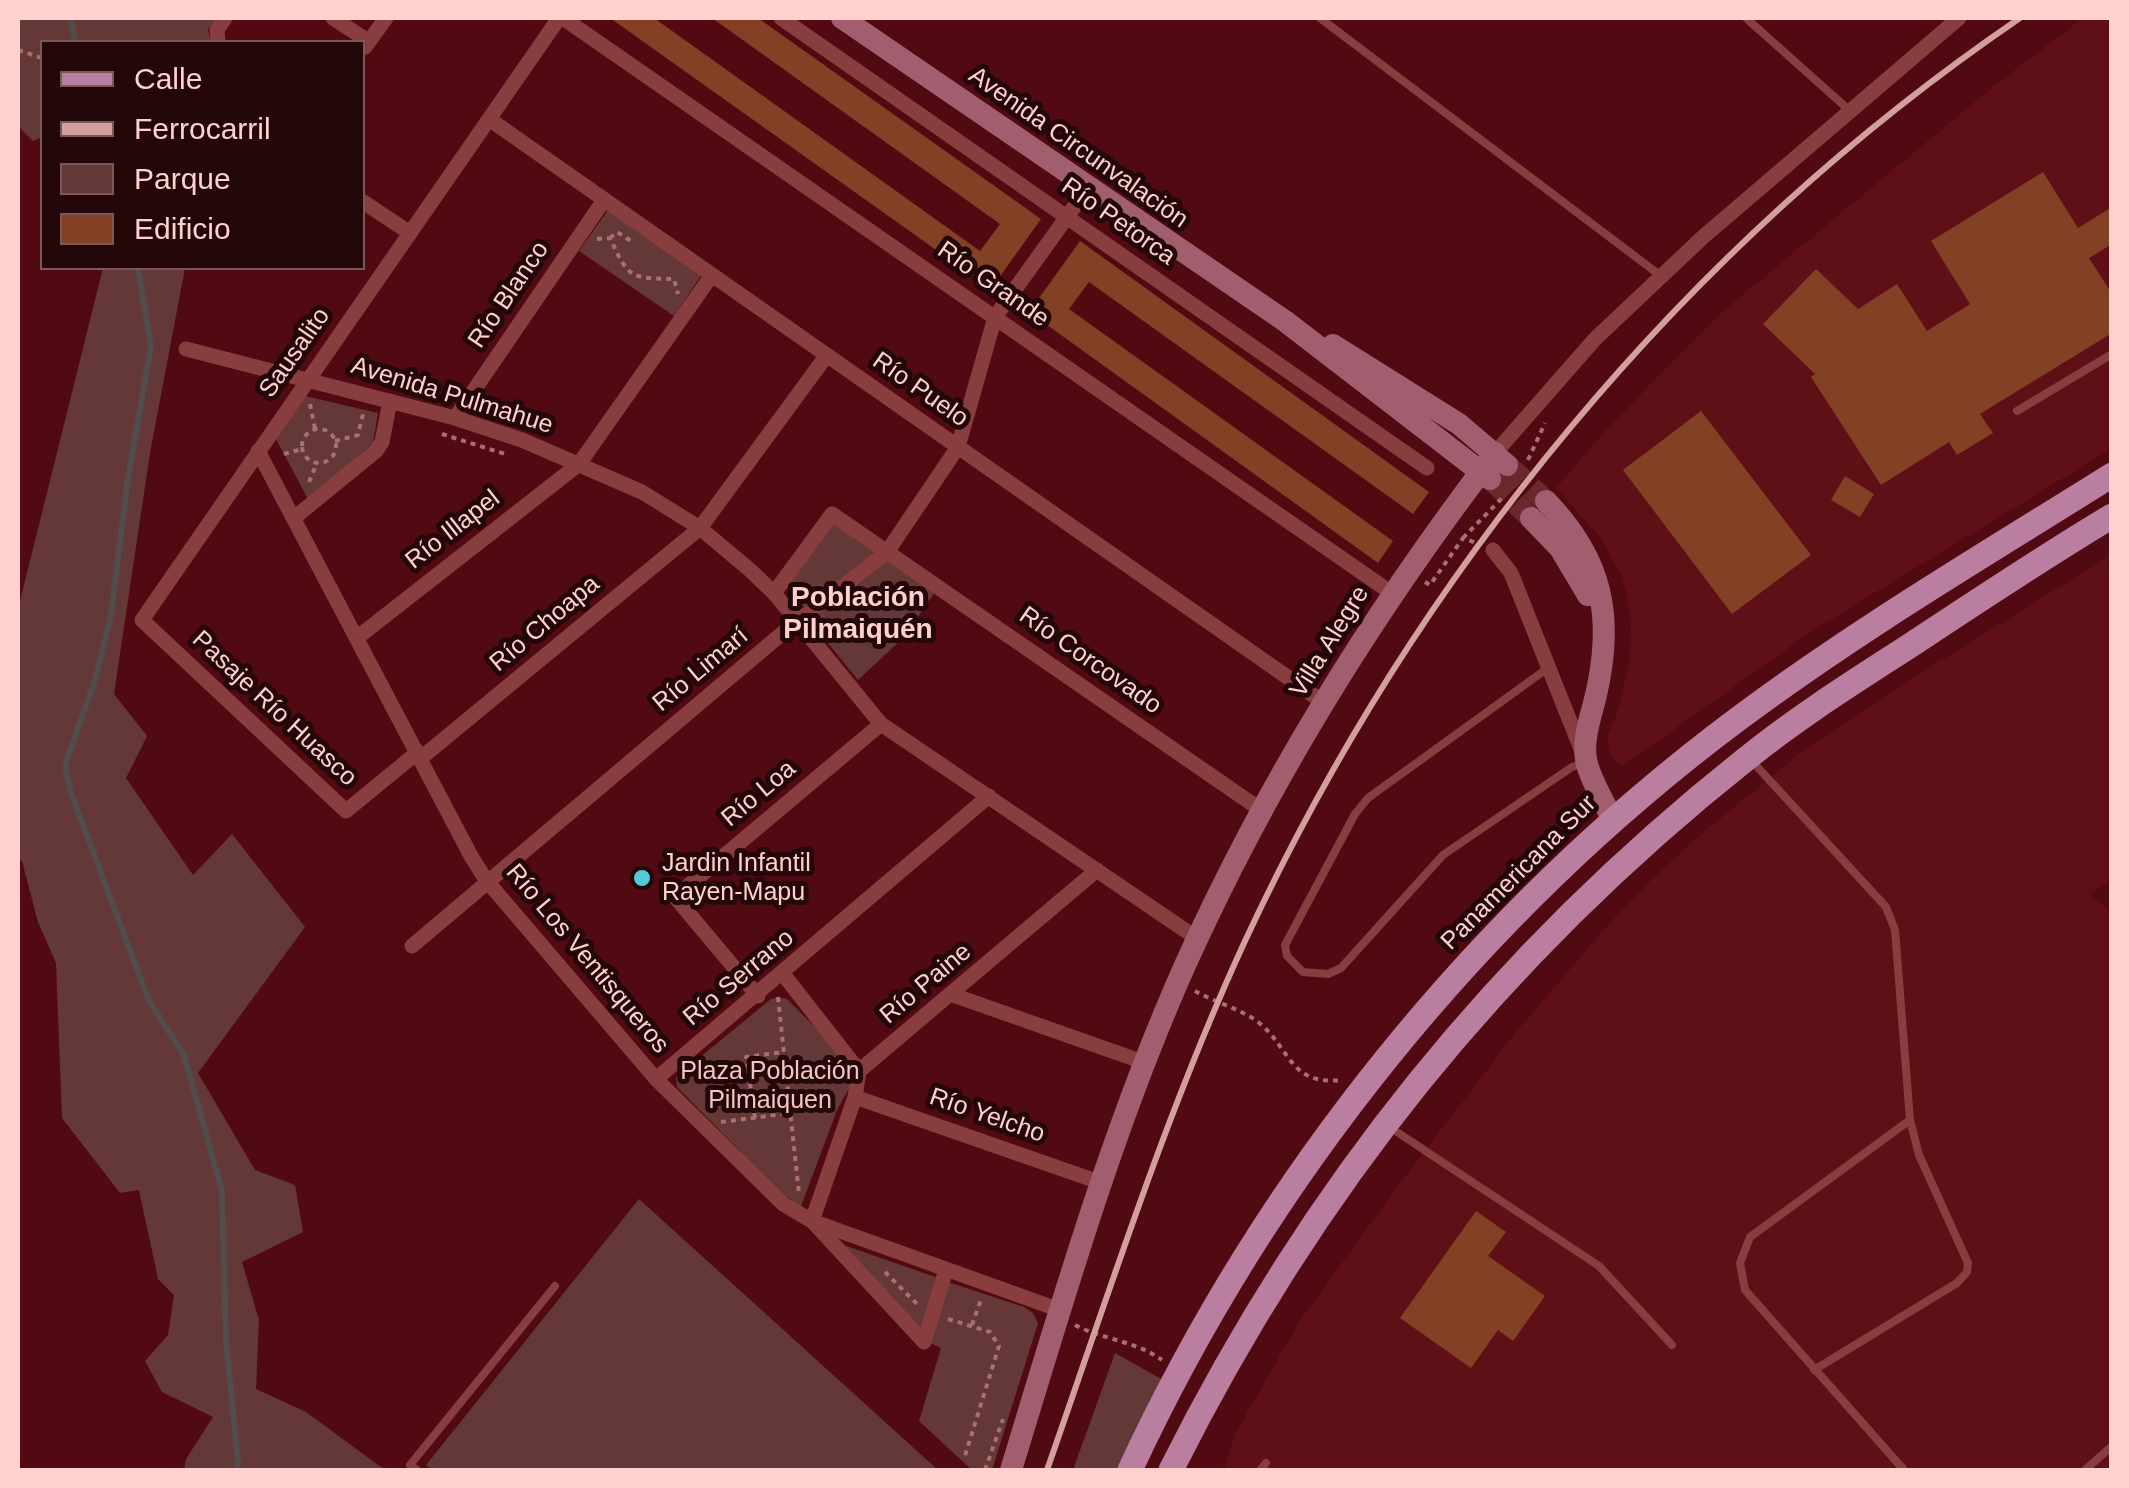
<!DOCTYPE html>
<html>
<head>
<meta charset="utf-8">
<style>
	body { margin:0 }
	#map { position:relative; width:2129px; height:1488px; overflow:hidden; background:#510a11; font-family:Helvetica,sans-serif }
	canvas { display:block }
	.frame { position:absolute; inset:0; border:20px solid #fed1ce; pointer-events:none }
	.legend { position:absolute; left:40px; top:40px; width:325px; height:230px; box-sizing:border-box; background:#240708; border:2px solid #7b5857; margin:0; padding:12px 18px; list-style:none; font-size:30px; color:#fed1ce }
	.legend li { display:flex; align-items:center; gap:20px; height:50px }
	.legend b { width:50px; border:2px solid #7b5857 }
</style>
</head>
<body>
<div id="map">
<canvas width="2129" height="1488"></canvas>
<div class="frame"></div>
<ul class="legend">
<li><b style="height:12px;background:#b97ea0"></b>Calle</li>
<li><b style="height:12px;background:#d29e9e"></b>Ferrocarril</li>
<li><b style="height:28px;background:#643837"></b>Parque</li>
<li><b style="height:28px;background:#824025"></b>Edificio</li>
</ul>
</div>
<script>
const c = document.querySelector('canvas').getContext('2d');
c.lineJoin = 'round';
function paint(path, color) {
  c.fillStyle = color;
  c.fill(path, 'evenodd');
}
function stroke(path, color, width, dash) {
  c.strokeStyle = color;
  c.lineWidth = width;
  c.lineCap = dash ? 'butt' : 'round';
  c.setLineDash(dash || []);
  c.stroke(path);
}
function write(font, color, halo, rows, align = 'center') {
  c.font = font + ' Helvetica,sans-serif';
  c.lineWidth = 10;
  c.setLineDash([]);
  c.textBaseline = 'middle';
  c.strokeStyle = halo;
  c.fillStyle = color;
  for (const [text, x, y, turn = 0] of rows) {
    c.save();
    c.translate(x, y);
    c.rotate((+turn || 0) * Math.PI / 180);
    c.textAlign = isNaN(turn) ? turn : align;
    if (halo) c.strokeText(text, 0, 0);
    c.fillText(text, 0, 0);
    c.restore();
  }
}
paint(new Path2D(`
	M2083,18H2111V449L1812,631L1623,766L1618,763L1610,753L1607,738L1620,705L1630,657L1631,626L1627,595L1621,575L1601,538L1556,488L1604,432L1715,318L1994,86Z
	M2111,555V880L2089,895L2112,912L2111,1470H1224L1235,1434L1299,1322L1392,1194L1516,1032L1606,927L1651,880L1699,836L1798,755L1903,684Z`), '#5f1017');
paint(new Path2D(`
	M18,18H216L208,30L211,42H42V137L33,141L18,126Z
	M608,210L702,274L674,316L579,251Z
	M103,268H185L150,453L114,694L147,736L126,778L193,875L232,834L305,927L198,1073L255,1170L295,1185L303,1232L242,1262L259,1320L256,1389L306,1412L385,1470H184L186,1459L213,1417L162,1392L145,1361L168,1335L174,1295L158,1279L139,1190L120,1193L62,1118L56,963L38,922L22,861L18,859V609Z
	M305,396L378,413L373,443L309,501L276,439Z
	M832,521L875,552L804,607L786,586Z
	M887,559L935,592L903,638L858,680L809,620Z
	M778,997L787,999L859,1071L837,1110L800,1209L788,1197L783,1204L740,1151L677,1087L676,1077L771,999Z
	M639,1199L938,1470H432L426,1465Z
	M835,1242L938,1278L922,1336Z
	M948,1282L1024,1307L1033,1313L1038,1323L992,1470H972L919,1421L941,1348L930,1343Z
	M1115,1353L1163,1380L1119,1470H1073Z`), '#643837');
stroke(new Path2D(`
	M71,18L75,42
	M138,268L151,346L128,478L111,615L94,683L65,765L70,790L149,1001L184,1055L222,1191L226,1341L238,1462L236,1470`), '#504d4c', 6);
paint(new Path2D(`
	M610,18H654L980,251L1000,224L712,18H758L1041,219L991,289Z
	M2043,172L2078,228L2112,207V244L2089,258L2112,294V333L1980,414L1993,433L1957,455L1949,442L1881,485L1811,377L1815,374L1763,324L1816,269L1858,309L1897,284L1927,331L1970,304L1931,241Z
	M1080,241L1429,492L1413,514L1089,282L1069,309L1393,541L1378,563L1029,312Z
	M1701,411L1811,555L1732,614L1623,470Z
	M1845,476L1874,494L1860,517L1831,500Z
	M1476,1211L1506,1232L1488,1256L1545,1296L1513,1341L1498,1330L1471,1368L1400,1318Z`), '#824025');
stroke(new Path2D(`
	M1507,465L1546,501
	M1492,480L1531,518`), '#6b282d', 22, [22, 11]);
stroke(new Path2D(`
	M18,50L42,58
	M610,238L617,232L631,241
	M597,239L610,238C629,279 630,278 674,279L678,294
	M310,404L315,429
	M302 446a17 17 0 1 1 34 0a17 17 0 1 1-34 0Z
	M442,434L505,454
	M335,441L358,435L363,414
	M284,454L302,449
	M1528,460L1545,423
	M309,482L317,463
	M1463,538L1503,497
	M1425,582L1430,585L1463,538L1479,544
	M1195,991C1214,1002 1241,1009 1258,1022C1291,1048 1289,1086 1342,1080
	M778,997L799,1194
	M789,1079L839,1074
	M755,1118L746,1057L783,1052
	M721,1122L791,1113
	M885,1272L917,1304
	M948,1319L990,1332L999,1346L964,1459
	M972,1325L982,1297
	M1075,1325C1104,1340 1136,1341 1162,1360
	M985,1470L1003,1419`), '#a96f71', 4, [5, 5]);
stroke(new Path2D(`
	M1320,18L1661,276
	M1746,18L1849,110
	M2017,411L2112,354
	M1548,668L1368,798L1355,814L1285,945L1287,956L1303,972L1328,974L1341,968L1443,855L1572,767L1584,763
	M1750,759L1886,907L1895,930L1910,1120L1750,1237L1740,1263L1745,1290L1904,1470
	M1388,1126L1599,1266L1672,1345
	M1814,1370L1957,1283L1967,1272L1968,1263L1919,1155L1910,1120
	M417,1470L410,1465L555,1286
	M1260,1470L1266,1463
	M2085,1470L2112,1446`), '#883e3e', 8);
stroke(new Path2D(`
	M333,18L368,41
	M563,18L1393,594
	M781,18L1427,468
	M218,42L217,30L225,18
	M365,47L386,18
	M489,119L1323,702
	M362,201L410,233
	M186,349L455,418L522,440L642,492L700,528L750,570L774,593L881,724L1198,939
	M455,418L604,200
	M258,451L471,856L486,880L656,1079L783,1204L812,1221L1060,1310
	M1495,453L1595,339L1703,237L1959,18
	M294,518L376,451L382,442L390,401
	M1493,550L1511,573L1583,754
	M774,593L832,514L1264,812
	M358,637L579,464L712,275
	M418,752L346,811L142,620L559,18
	M421,758L700,528L827,355
	M412,946L785,631L887,552L958,447L995,317L1087,189
	M783,974L859,1071
	M953,995L1146,1063
	M758,996L675,897L881,724
	M656,1079L989,796
	M855,1097L1102,1183
	M946,1270L924,1342L812,1221L855,1097L859,1071L1097,870`), '#883e3e', 15);
stroke(new Path2D(`
	M842,18L1285,321L1490,479
	M1333,345L1459,424L1507,465
	M1546,501C1603,560 1614,617 1596,695C1591,716 1581,742 1587,764C1592,783 1605,803 1613,821
	M1531,518L1560,548L1588,595
	M1011,1470C1063,1300 1113,1126 1186,963C1268,782 1374,611 1495,453`), '#a15e6f', 22);
stroke(new Path2D(`
	M1130,1470C1266,1177 1478,913 1738,719C1857,630 1986,554 2112,475
	M1171,1470C1312,1188 1499,955 1746,759C1799,716 1857,680 1914,643C1979,600 2045,556 2112,516`), '#b97ea0', 25);
stroke(new Path2D(`
	M1047,1470C1109,1293 1166,1112 1245,941C1416,573 1684,247 2020,18`), '#d29e9e', 6);
for (const [x, y, r, color] of [
	[642,878,10,"#51ccd5"]
]) {
  const dot = new Path2D();
  dot.arc(x, y, r, 0, 2 * Math.PI);
  c.fillStyle = color;
  c.fill(dot);
  stroke(dot, '#240708', 4);
}
write('25px', '#fed1ce', '#240708', [
	["Avenida Circunvalación",1078,148,35],
	["Río Petorca",1118,222,35],
	["Río Grande",993,285,35],
	["Río Blanco",509,295,-56],
	["Sausalito",295,353,-55],
	["Río Puelo",920,390,35],
	["Avenida Pulmahue",452,396,17],
	["Río Illapel",453,530,-38],
	["Río Choapa",545,624,-40],
	["Villa Alegre",1330,642,-58],
	["Río Corcovado",1090,661,35],
	["Río Limarí",701,670,-40],
	["Pasaje Río Huasco",274,709,43],
	["Río Loa",759,794,-40],
	["Panamericana Sur",1519,873,-45],
	["Río Los Ventisqueros",587,959,50],
	["Río Serrano",739,978,-40],
	["Río Paine",926,984,-40],
	["Río Yelcho",987,1116,19]
]);
write('25px', '#fed1ce', '#240708', [
	["Jardin Infantil",662,864],
	["Rayen-Mapu",662,893]
], 'left');
write('25px', '#f3c6c3', '#240708', [
	["Plaza Población",770,1072],
	["Pilmaiquen",770,1101]
]);
write('bold 28px', '#fed1ce', '#240708', [
	["Población",858,598],
	["Pilmaiquén",858,630]
]);
</script>
</body>
</html>
